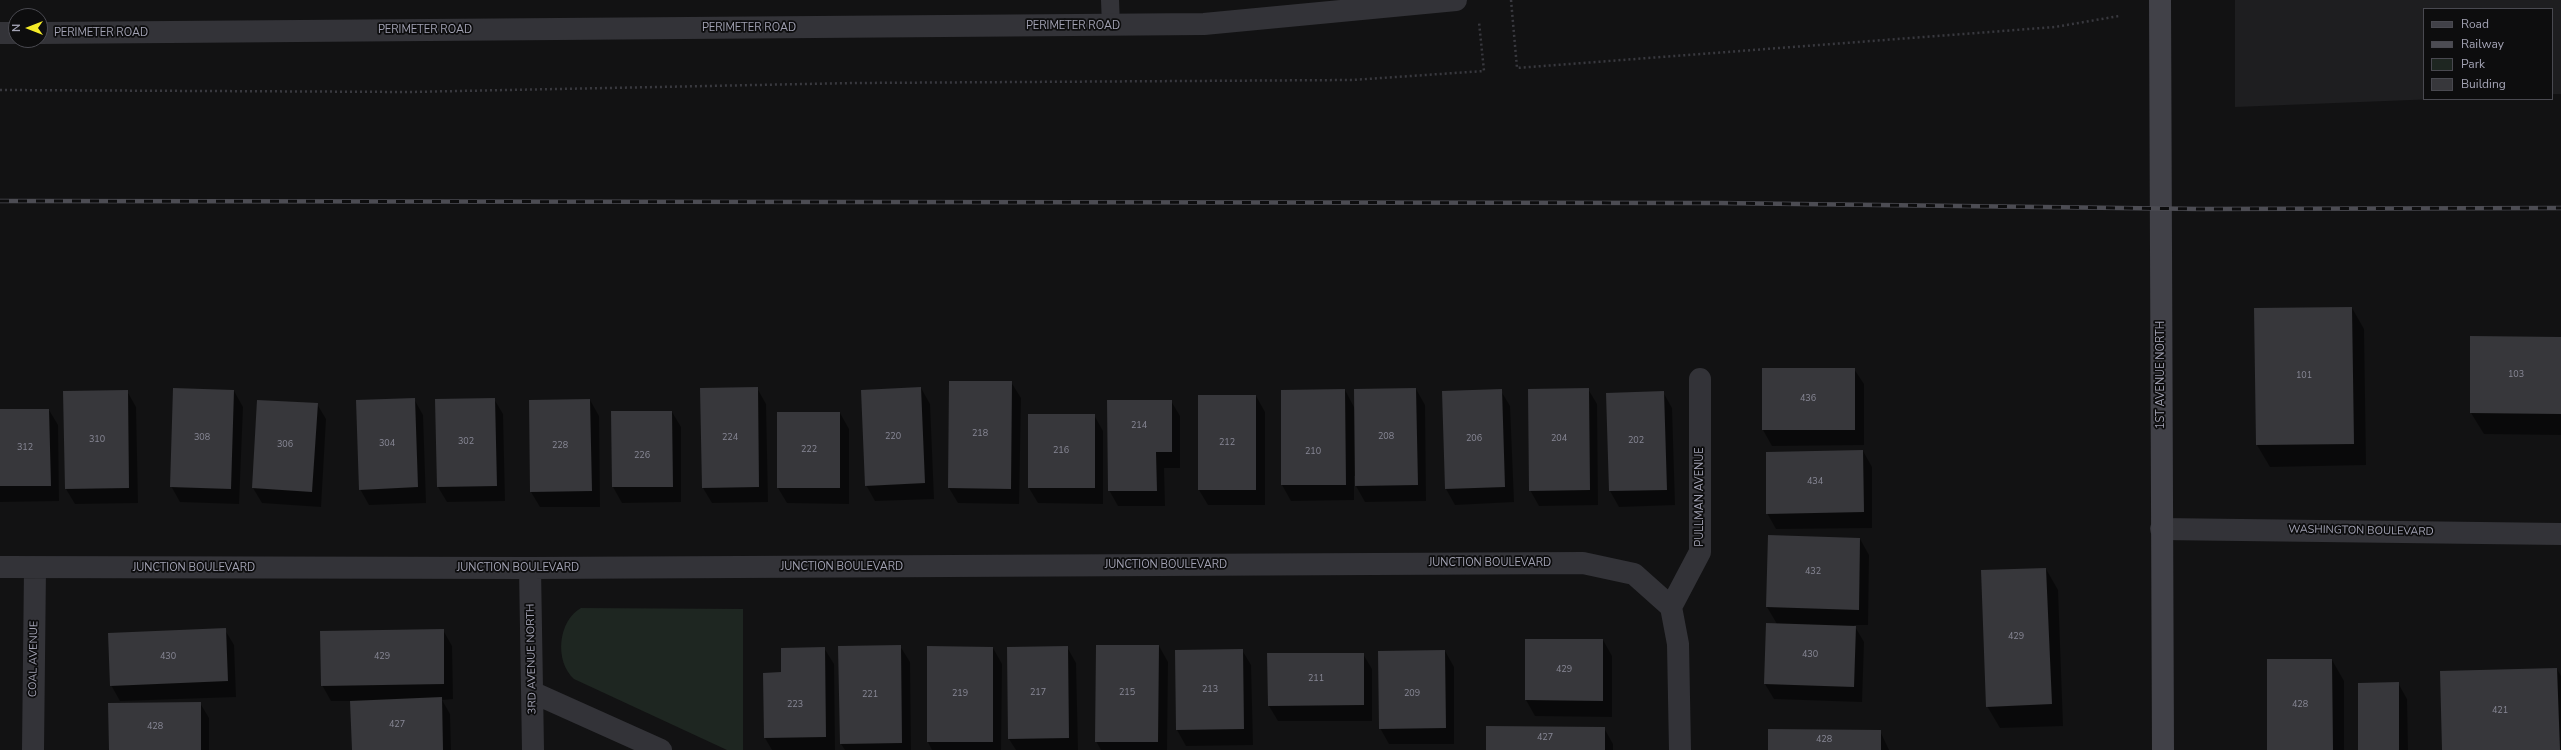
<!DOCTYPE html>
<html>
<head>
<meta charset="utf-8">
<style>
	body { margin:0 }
	#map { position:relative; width:2561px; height:750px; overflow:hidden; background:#121213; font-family:"Nunito Sans",sans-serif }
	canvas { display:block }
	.legend { position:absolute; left:2423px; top:8px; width:130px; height:92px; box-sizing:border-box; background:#0d0d0e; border:1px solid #494950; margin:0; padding:5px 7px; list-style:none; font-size:12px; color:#a3a3b4 }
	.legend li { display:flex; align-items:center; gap:8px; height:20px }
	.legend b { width:20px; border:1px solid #494950 }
	.north { position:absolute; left:8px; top:8px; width:40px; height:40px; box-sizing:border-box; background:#0d0d0e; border:1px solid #494950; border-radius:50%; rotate:270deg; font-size:11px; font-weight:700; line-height:16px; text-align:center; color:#a3a3b4 }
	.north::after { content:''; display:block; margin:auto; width:14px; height:18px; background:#f5eb28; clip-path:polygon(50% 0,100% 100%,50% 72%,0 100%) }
</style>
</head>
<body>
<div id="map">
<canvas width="2561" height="750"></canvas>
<ul class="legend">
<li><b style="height:5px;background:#414148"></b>Road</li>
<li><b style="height:5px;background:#4c4c53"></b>Railway</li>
<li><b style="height:11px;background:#1e2621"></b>Park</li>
<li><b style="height:11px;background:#37373b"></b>Building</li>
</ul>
<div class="north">N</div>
</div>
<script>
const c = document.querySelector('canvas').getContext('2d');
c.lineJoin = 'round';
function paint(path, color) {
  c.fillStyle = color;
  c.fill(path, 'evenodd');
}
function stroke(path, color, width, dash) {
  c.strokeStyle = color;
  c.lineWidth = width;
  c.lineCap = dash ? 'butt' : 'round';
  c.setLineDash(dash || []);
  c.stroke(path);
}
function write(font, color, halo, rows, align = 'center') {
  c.font = font + ' "Nunito Sans",sans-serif';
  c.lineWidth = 3.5;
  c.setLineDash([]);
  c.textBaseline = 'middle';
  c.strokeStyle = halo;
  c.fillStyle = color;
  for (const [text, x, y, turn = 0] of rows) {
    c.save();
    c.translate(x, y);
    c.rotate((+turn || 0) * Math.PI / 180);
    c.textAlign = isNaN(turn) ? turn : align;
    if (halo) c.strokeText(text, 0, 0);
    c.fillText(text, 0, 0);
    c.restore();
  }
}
paint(new Path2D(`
	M2235,0H2561V94H2552V9H2424V99H2436L2235,107Z`), '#1e1e20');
paint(new Path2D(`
	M581,608L743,609V750H727L574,679C554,661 558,621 581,608Z`), '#1e2621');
paint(new Path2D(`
	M2352,308L2364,329L2366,465L2270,467L2257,445L2255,309Z
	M2561,338V435L2484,434L2471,413Z
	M1854,369L1864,384V445L1772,446L1763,430Z
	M1011,382L1021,398L1019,504L958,503L949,488Z
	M757,388L766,404L768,502L712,503L703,488Z
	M921,388L930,404L934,499L875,501L866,485Z
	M1416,389L1425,405L1426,501L1365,502L1356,486V476H1354V500L1291,501L1282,485L1345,390L1355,409Z
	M1588,389L1597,404L1598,505L1539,506L1530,490Z
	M127,391L136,407L138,503L75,504L66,489Z
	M234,391L243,407L239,504L180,502L171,486Z
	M1501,391L1510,406L1514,502L1455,505L1446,489L1443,392Z
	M1663,392L1672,408L1675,505L1619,507L1610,491Z
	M1256,396L1265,412V505H1208L1199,490Z
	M414,399L423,415L426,503L369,505L360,489Z
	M494,399L503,414L505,501L447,502L438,487Z
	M590,400L599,416L600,507H540L531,492Z
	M1171,401L1180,416V468H1164L1165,506H1118L1109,490Z
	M317,404L326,419L321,507L262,503L253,488Z
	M0,410H49L58,425L59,501L0,502Z
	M612,412H672L681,427V502L622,503L613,487Z
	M840,413L849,429V504L787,503L778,488Z
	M1094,415L1103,431V504L1038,503L1029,488Z
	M1863,451L1872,467V528L1776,529L1767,513Z
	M1860,539L1869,555L1868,625H1854L1864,642L1862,702L1774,699L1765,684L1777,624L1767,607Z
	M2046,569L2058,590L2063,726L2000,728L1987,706Z
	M225,630L234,645L236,697L120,701L111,685Z
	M443,630L452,646L453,699L442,700L450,714L451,750H353L351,701H331L322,685Z
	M1526,640H1603L1612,656V717L1535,716L1526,700Z
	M900,646L910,662L911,750H845L841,744Z
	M1159,646L1168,662L1167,750H1101L1096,741Z
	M1067,647L1076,663L1078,750H1016L1009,739Z
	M824,648L834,664L835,750H772L765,738Z
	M993,648L1002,664L1001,750H932L928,742Z
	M1242,650L1251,665L1253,745L1186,746L1177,730Z
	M1445,651L1454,667V744H1389L1380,728Z
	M1363,654L1372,669V721H1278L1269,706Z
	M2332,660L2344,681V750H2268Z
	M2557,669L2561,676V750H2443Z
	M2398,683L2407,699L2408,750H2360Z
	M200,703L209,718V750H110Z
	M1604,728L1613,744V750H1487Z
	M1880,731L1889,750H1769Z`), '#0007');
paint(new Path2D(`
	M2352,307L2354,444L2256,445L2254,308Z
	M2470,336L2561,337V414L2470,413Z
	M1762,368H1855V430H1762Z
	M949,381H1012L1011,489L948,488Z
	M758,387L759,487L702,488L700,388Z
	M921,387L925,483L865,486L861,390Z
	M173,388L234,390L231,489L170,487Z
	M1416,388L1418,485L1355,486L1354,389Z
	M1589,388L1590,490L1529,491L1528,389Z
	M1345,389L1346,485H1281V390Z
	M1502,389L1505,487L1445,489L1442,391Z
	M128,390L129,488L65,489L63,391Z
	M1664,391L1667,490L1609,491L1606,393Z
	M1198,395H1256V490H1198Z
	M415,398L418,487L359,490L356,400Z
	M495,398L497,486L437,487L435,399Z
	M590,399L592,491L530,492L529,400Z
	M257,400L318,403L312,492L252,488Z
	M1107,400H1172V452H1156L1157,491H1108Z
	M0,409H49L51,486H0Z
	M611,411H672L673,487H612Z
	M777,412H840V488H777Z
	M1028,414H1095V488H1028Z
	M1863,450L1864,512L1766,514V452Z
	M1768,535L1860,538L1859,610L1766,607Z
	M2046,568L2052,704L1986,707L1981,570Z
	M1766,623L1856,626L1854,687L1764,684Z
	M226,628L228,681L110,686L108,633Z
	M444,629V684L321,686L320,631Z
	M1525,639H1603V701L1525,700Z
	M901,645L902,743L840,744L838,646Z
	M1096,645H1159L1158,742H1095Z
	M927,646L993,647V742H927Z
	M1068,646L1069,738L1008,739L1007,647Z
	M825,647L826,737L764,738L763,673L781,672V648Z
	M1243,649L1244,729L1176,730L1175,650Z
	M1445,650L1446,728L1379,729L1378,651Z
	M1267,653H1364V705L1268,706Z
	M2267,659H2332L2333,750H2267Z
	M2557,668L2560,750H2442L2440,671Z
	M2399,682V750H2358V683Z
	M442,697L443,750H352L350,701Z
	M201,702V750H109L108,703Z
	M1486,726L1605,727V750H1486Z
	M1768,729L1881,730V750H1768Z`), '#37373b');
stroke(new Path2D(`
	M1511,0L1517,68L2055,27L2119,16
	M0,90L409,92L855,83L1352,80L1484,71L1479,22`), '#39393f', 2.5, [2, 3]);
stroke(new Path2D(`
	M1110,0L1111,26`), '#333338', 18);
stroke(new Path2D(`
	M0,33H16
	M40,33L1204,24L1456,0
	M2161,529L2561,534
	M0,567L530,568L1583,563L1634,574L1671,607
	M530,568L533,750
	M534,693L661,750
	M33,750L35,568
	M1680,750L1678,644L1671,607L1700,552V379`), '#333338', 22);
stroke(new Path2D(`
	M2160,0L2163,750`), '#414148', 22);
const rail = new Path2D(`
	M0,201L1718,203L2201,209L2561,208`);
stroke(rail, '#4c4c53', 4.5);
stroke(rail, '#0d0d0e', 3, [9]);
write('9px', '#888896', null, [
	["103",2516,375],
	["101",2304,376],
	["436",1808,399],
	["214",1139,426],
	["218",980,434],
	["220",893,437],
	["208",1386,437],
	["308",202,438],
	["224",730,438],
	["206",1474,439],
	["204",1559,439],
	["310",97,440],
	["202",1636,441],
	["302",466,442],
	["212",1227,443],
	["304",387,444],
	["306",285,445],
	["228",560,446],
	["312",25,448],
	["222",809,450],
	["216",1061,451],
	["210",1313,452],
	["226",642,456],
	["434",1815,482],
	["432",1813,572],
	["429",2016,637],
	["430",1810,655],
	["430",168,657],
	["429",382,657],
	["429",1564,670],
	["211",1316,679],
	["213",1210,690],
	["217",1038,693],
	["215",1127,693],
	["219",960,694],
	["209",1412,694],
	["221",870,695],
	["223",795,705],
	["428",2300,705],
	["421",2500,711],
	["427",397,725],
	["428",155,727],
	["427",1545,738],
	["428",1824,740]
]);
write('11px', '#a3a3b4', '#0d0d0e', [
	["PERIMETER ROAD",1073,26],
	["PERIMETER ROAD",749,28],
	["PERIMETER ROAD",425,30],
	["PERIMETER ROAD",101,33],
	["1ST AVENUE NORTH",2161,375,-90],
	["PULLMAN AVENUE",1700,497,-90],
	["WASHINGTON BOULEVARD",2361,531,1],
	["JUNCTION BOULEVARD",1490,563],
	["JUNCTION BOULEVARD",1166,565],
	["JUNCTION BOULEVARD",842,567],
	["JUNCTION BOULEVARD",194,568],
	["JUNCTION BOULEVARD",518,568],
	["COAL AVENUE",34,659,-89],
	["3RD AVENUE NORTH",532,659,-91]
]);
</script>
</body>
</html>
